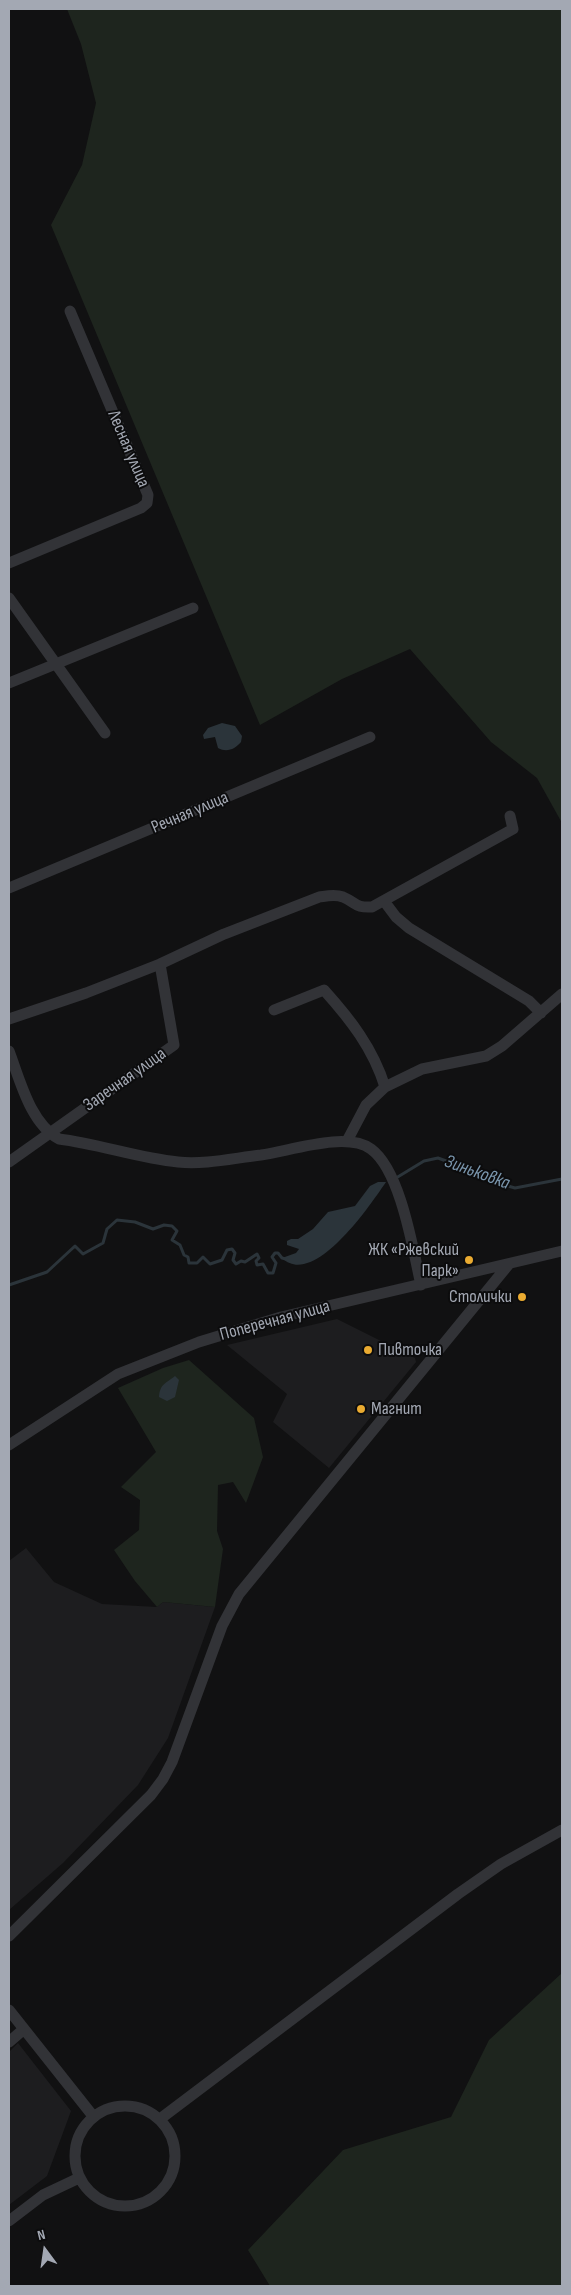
<!DOCTYPE html>
<html>
<head>
<meta charset="utf-8">
<style>
	body { margin:0 }
	#map { position:relative; width:571px; height:2295px; overflow:hidden; background:#111112; font-family:"Sofia Sans Condensed",sans-serif }
	canvas { display:block }
	.frame { position:absolute; inset:0; border:10px solid #a3a8b3; pointer-events:none }
	.north { position:absolute; left:20px; top:2225px; width:50px; height:50px; -webkit-text-stroke:4px #0c0c0d; paint-order:stroke; rotate:346deg; font-size:14px; font-weight:700; line-height:20px; text-align:center; color:#a3a8b3 }
	.north::after { content:''; display:block; margin:auto; width:18px; height:22px; background:#a3a8b3; clip-path:polygon(50% 0,100% 100%,50% 72%,0 100%) }
</style>
</head>
<body>
<div id="map">
<canvas width="571" height="2295"></canvas>
<div class="frame"></div>
<div class="north">N</div>
</div>
<script>
const c = document.querySelector('canvas').getContext('2d');
c.lineJoin = 'round';
function paint(path, color) {
  c.fillStyle = color;
  c.fill(path, 'evenodd');
}
function stroke(path, color, width, dash) {
  c.strokeStyle = color;
  c.lineWidth = width;
  c.lineCap = dash ? 'butt' : 'round';
  c.setLineDash(dash || []);
  c.stroke(path);
}
function write(font, color, halo, rows, align = 'center') {
  c.font = font + ' "Sofia Sans Condensed",sans-serif';
  c.lineWidth = 4;
  c.setLineDash([]);
  c.textBaseline = 'middle';
  c.strokeStyle = halo;
  c.fillStyle = color;
  for (const [text, x, y, turn = 0] of rows) {
    c.save();
    c.translate(x, y);
    c.rotate((+turn || 0) * Math.PI / 180);
    c.textAlign = isNaN(turn) ? turn : align;
    if (halo) c.strokeText(text, 0, 0);
    c.fillText(text, 0, 0);
    c.restore();
  }
}
paint(new Path2D(`
	M337,1319L415,1358L416,1362L329,1468L273,1422L287,1394L227,1345Z
	M26,1548L54,1582L102,1604L157,1607L163,1602L215,1607L168,1738L138,1785L63,1863L9,1910V1561Z
	M18,2043L71,2111L47,2176L9,2205V2052Z`), '#1d1d1f');
paint(new Path2D(`
	M67,9H562V823L537,778L491,742L410,649L342,679L260,725L51,225L82,165L96,103L81,44Z
	M189,1360L254,1418L263,1457L246,1503L233,1482L218,1485L217,1531L223,1549L215,1607L163,1602L157,1607L135,1581L114,1550L139,1530L140,1500L121,1487L156,1452L118,1388L163,1368Z
	M562,1973V2286H270L248,2250L343,2150L451,2117L489,2040Z`), '#1e251e');
paint(new Path2D(`
	M222,723L235,726L242,736L241,742C235,749 227,753 218,748L215,737L204,739L203,735L208,728Z
	M378,1182H386C371,1204 314,1289 282,1258L296,1253L299,1249L287,1245V1241L291,1239H298L313,1229L328,1212L355,1206L370,1186Z
	M175,1376L179,1380L175,1397L167,1401L159,1397C160,1383 167,1383 175,1376Z`), '#2b343a');
stroke(new Path2D(`
	M396,1178L424,1161L438,1158L484,1175L501,1184L515,1188L562,1179
	M9,1285L47,1272L75,1246L83,1254L103,1243L107,1229L117,1220L135,1222L153,1229L164,1225L172,1226L177,1231L172,1240L180,1245L184,1255L188,1257L189,1263H197L203,1257L210,1264L222,1260L227,1250L232,1249L235,1253L233,1260L236,1264L241,1261L245,1262L257,1254L259,1258L256,1261L257,1265L263,1264L268,1273H273L276,1263L272,1257L275,1253H278L282,1258L286,1259`), '#2b343a', 3);
stroke(new Path2D(`
	M9,563L141,508L147,503L148,495L70,311
	M9,598L105,733
	M9,683L193,608
	M9,888L370,737
	M384,901L396,917L409,928L529,1001L541,1013
	M274,1010L324,990C350,1019 373,1048 385,1087
	M9,1019L86,993L160,964L224,934L319,897C327,896 335,894 343,897C357,903 355,908 372,907L513,829L510,816
	M9,1051C20,1080 30,1123 59,1139C99,1144 138,1158 178,1162C204,1165 234,1158 261,1155C290,1151 346,1131 371,1149C401,1171 413,1250 421,1285
	M347,1141L366,1105L385,1087L422,1069L486,1056L502,1046L562,994
	M9,1162L174,1045L160,964
	M9,1445L118,1374L199,1342L281,1317L562,1251
	M9,1936L151,1795L163,1779L172,1762L222,1626L239,1594L509,1264
	M9,2010L93,2116
	M9,2042L24,2029
	M75 2156a50 50 0 1 1 100 0a50 50 0 1 1-100 0Z
	M160,2119L458,1894L501,1864L562,1830
	M9,2221L43,2195L79,2178`), '#323337', 11);
for (const [x, y, r, color] of [
	[469,1260,5,"#eaab31"],
	[522,1297,5,"#eaab31"],
	[368,1350,5,"#eaab31"],
	[361,1409,5,"#eaab31"]
]) {
  const dot = new Path2D();
  dot.arc(x, y, r, 0, 2 * Math.PI);
  c.fillStyle = color;
  c.fill(dot);
  stroke(dot, '#0c0c0d', 2);
}
write('18px', '#a3a8b3', '#0c0c0d', [
	["Лесная улица",128,449,67],
	["Речная улица",190,813,-23],
	["Заречная улица",125,1080,-35],
	["Поперечная улица",275,1321,-15]
]);
write('18px', '#a3a8b3', '#0c0c0d', [
	["ЖК «Ржевский",459,1250],
	["Парк»",459,1271],
	["Столички",512,1297],
	["Пивточка",378,1350,"left"],
	["Магнит",371,1409,"left"]
], 'right');
write('italic 19px', '#7a96ad', '#0c0c0d', [
	["Зиньковка",477,1173,20]
]);
</script>
</body>
</html>
